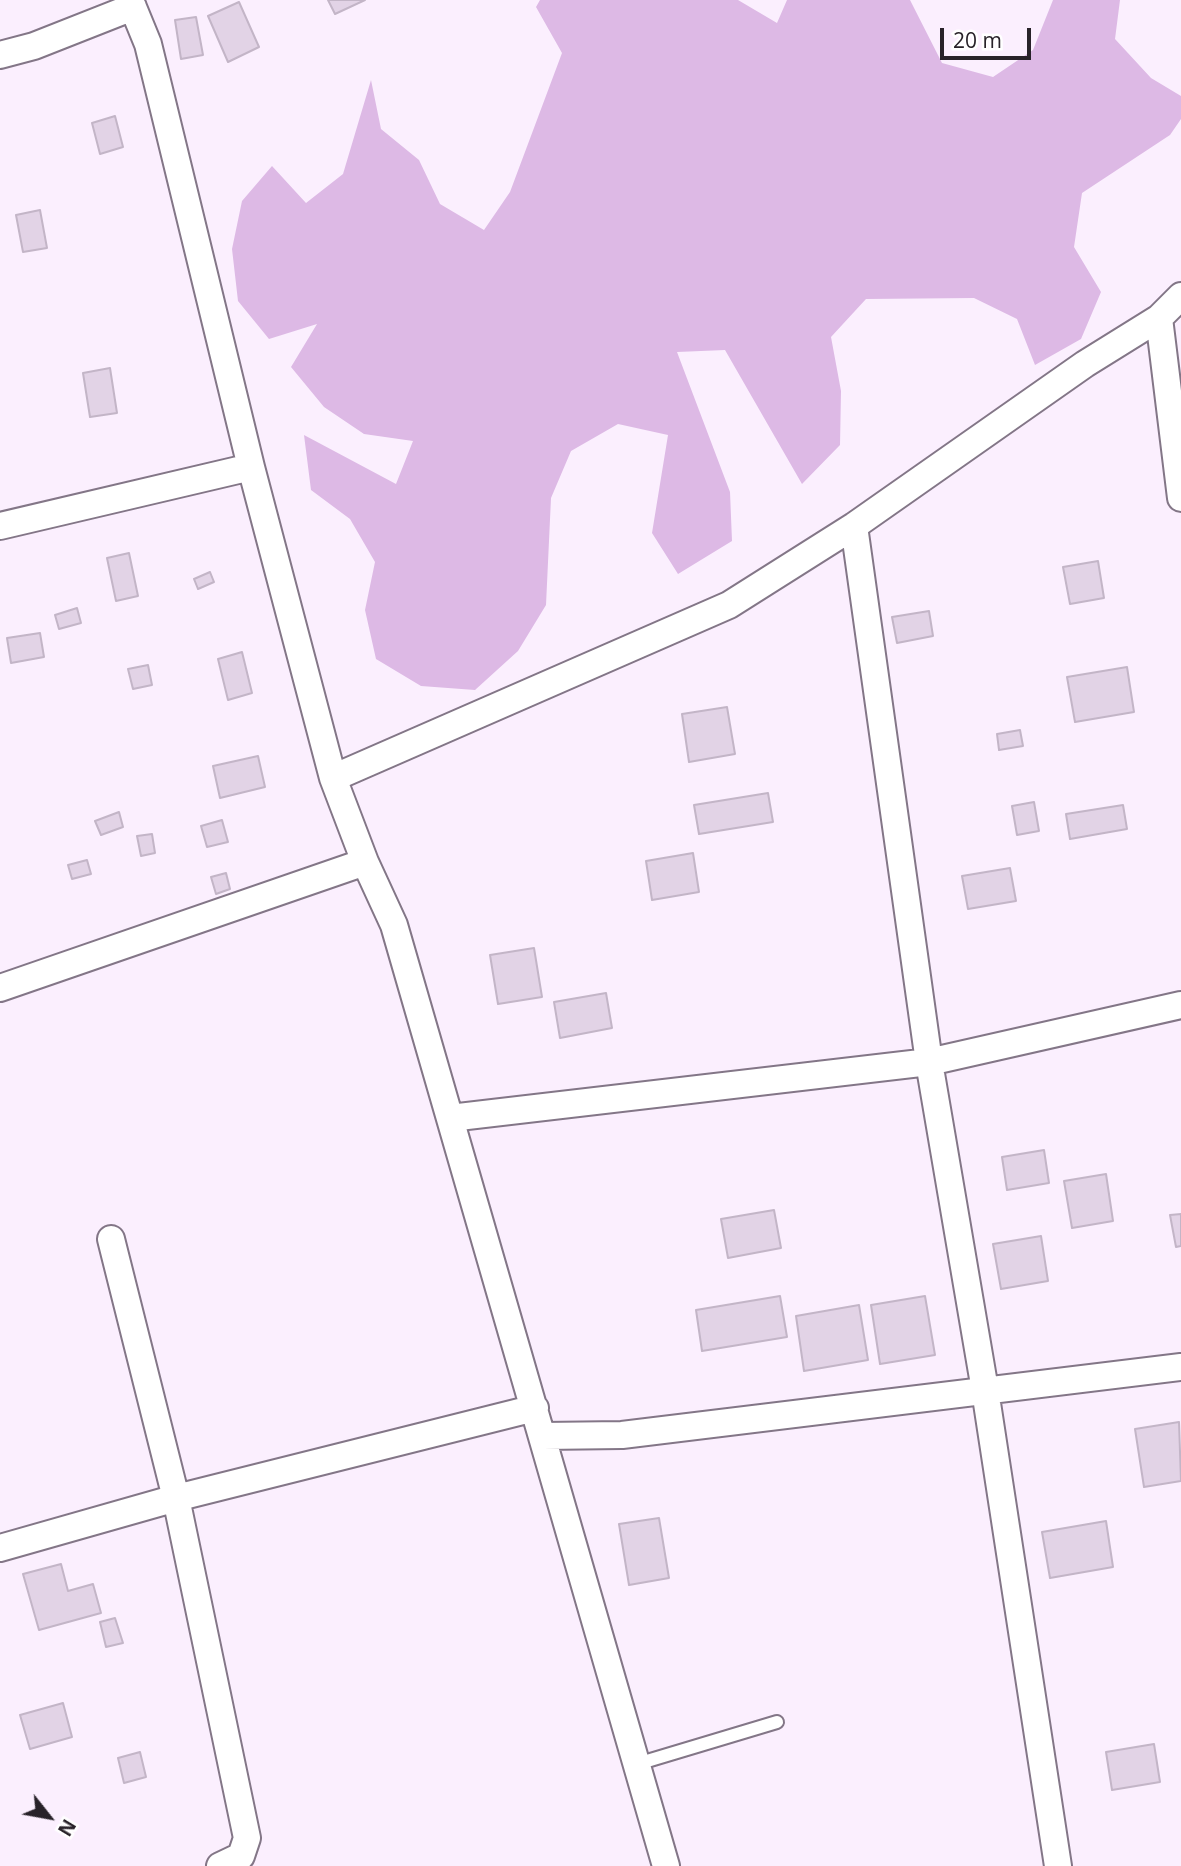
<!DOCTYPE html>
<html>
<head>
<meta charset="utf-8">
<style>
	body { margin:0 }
	#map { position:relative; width:1181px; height:1866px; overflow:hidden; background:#fbeffe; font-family:"Open Sans",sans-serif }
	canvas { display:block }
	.north { position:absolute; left:14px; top:1782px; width:70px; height:70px; -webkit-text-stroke:5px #fff; paint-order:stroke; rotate:121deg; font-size:19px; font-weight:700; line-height:28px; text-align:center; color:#282229 }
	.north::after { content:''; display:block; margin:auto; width:24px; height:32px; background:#282229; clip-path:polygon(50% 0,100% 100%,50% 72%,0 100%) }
	.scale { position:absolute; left:940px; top:28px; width:91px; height:32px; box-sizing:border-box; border:4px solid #282229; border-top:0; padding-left:9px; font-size:21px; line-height:24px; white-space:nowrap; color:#282229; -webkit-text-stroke:5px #fff; paint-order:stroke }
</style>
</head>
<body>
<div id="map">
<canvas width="1181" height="1866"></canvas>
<div class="north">N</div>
<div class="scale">20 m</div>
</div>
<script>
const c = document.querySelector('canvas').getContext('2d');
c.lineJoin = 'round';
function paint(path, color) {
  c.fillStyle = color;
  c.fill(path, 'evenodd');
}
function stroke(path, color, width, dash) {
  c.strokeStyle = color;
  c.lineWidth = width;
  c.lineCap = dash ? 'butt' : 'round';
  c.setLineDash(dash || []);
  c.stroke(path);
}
paint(new Path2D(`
	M540,0H738L777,23L787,0H910L942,63L993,77L1033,50L1053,0H1120L1115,39L1151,78L1181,96V119L1170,135L1082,193L1074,247L1101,292L1081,339L1035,365L1017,319L974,298L866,299L831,337L841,391L840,445L802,484L725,350L677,352L730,492L732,541L678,574L652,533L668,435L618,424L571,451L551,498L546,605L518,651L475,690L421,686L376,659L365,610L375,562L350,519L311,490L304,435L396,484L413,441L364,434L324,407L291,367L317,324L269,339L238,301L232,249L242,201L272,166L306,203L343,174L371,80L381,129L419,160L440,204L484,230L510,192L562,53L536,7Z`), '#ddb9e5');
const building = new Path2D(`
	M328,0H365L335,14Z
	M239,2L259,47L228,62L208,16Z
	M196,17L203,55L181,59L175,20Z
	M115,116L123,147L100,154L92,123Z
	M40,210L47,248L23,252L16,215Z
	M110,368L117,413L90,417L83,373Z
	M129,553L138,596L116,601L107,558Z
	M1098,561L1104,598L1070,604L1063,567Z
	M210,572L214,582L198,589L194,579Z
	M77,608L81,623L59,629L55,615Z
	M929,611L933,636L897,643L892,617Z
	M40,633L44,657L11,663L7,638Z
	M242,652L252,693L228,700L218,659Z
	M148,665L152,685L133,689L128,669Z
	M1127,667L1134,712L1075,722L1067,677Z
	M727,707L735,754L689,762L682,714Z
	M1020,730L1023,746L999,750L997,734Z
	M258,756L265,787L220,798L213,766Z
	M768,793L773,822L699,834L694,805Z
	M1034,802L1039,831L1017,835L1012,806Z
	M1123,805L1127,829L1070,839L1066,814Z
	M119,812L123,827L101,835L95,821Z
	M222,820L228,842L207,847L201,826Z
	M152,834L155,853L141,856L137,836Z
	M693,853L699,892L652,900L646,861Z
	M87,860L91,874L72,879L68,865Z
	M1010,868L1016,901L968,909L962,876Z
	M226,873L230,889L216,894L211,877Z
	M534,948L542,997L498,1004L490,955Z
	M606,993L612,1028L560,1038L554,1002Z
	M1044,1150L1049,1183L1007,1190L1002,1157Z
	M1106,1174L1113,1221L1072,1228L1064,1181Z
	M774,1210L781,1248L728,1258L721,1219Z
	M1181,1214V1246L1176,1247L1170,1215Z
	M1041,1236L1048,1281L1001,1289L993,1244Z
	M780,1296L787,1337L702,1351L696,1310Z
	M925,1296L935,1355L880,1364L871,1305Z
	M859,1305L868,1360L804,1371L796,1316Z
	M1179,1422L1181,1481L1144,1487L1135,1429Z
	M659,1518L669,1578L629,1585L619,1524Z
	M1106,1521L1113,1567L1050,1578L1042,1532Z
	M61,1564L68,1591L93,1584L101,1613L39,1630L23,1574Z
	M115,1618L123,1643L106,1647L100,1622Z
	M63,1703L72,1737L30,1749L20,1715Z
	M1154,1744L1160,1782L1112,1790L1106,1752Z
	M140,1752L146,1777L124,1783L118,1758Z`);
paint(building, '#e2d3e6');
stroke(building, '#c3b5c7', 2);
const service = new Path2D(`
	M637,1764L777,1722`);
const minor = new Path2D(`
	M130,0L148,44L251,467L333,778L365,862L394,925L666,1866
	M0,55L34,46L133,7
	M1159,318L1181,498
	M0,526L251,467
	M854,526L929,1062L985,1390L1058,1866
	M333,778L729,605L854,526L1085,364L1159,318L1181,296
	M0,988L365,862
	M450,1118L929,1062L1181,1005
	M111,1239L176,1498L247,1838L241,1856L220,1866
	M543,1436L622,1435L1181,1367
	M0,1548L176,1498L535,1408`);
stroke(service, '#837687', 16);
stroke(minor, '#837687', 30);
stroke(service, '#fff', 12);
stroke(minor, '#fff', 26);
</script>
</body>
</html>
